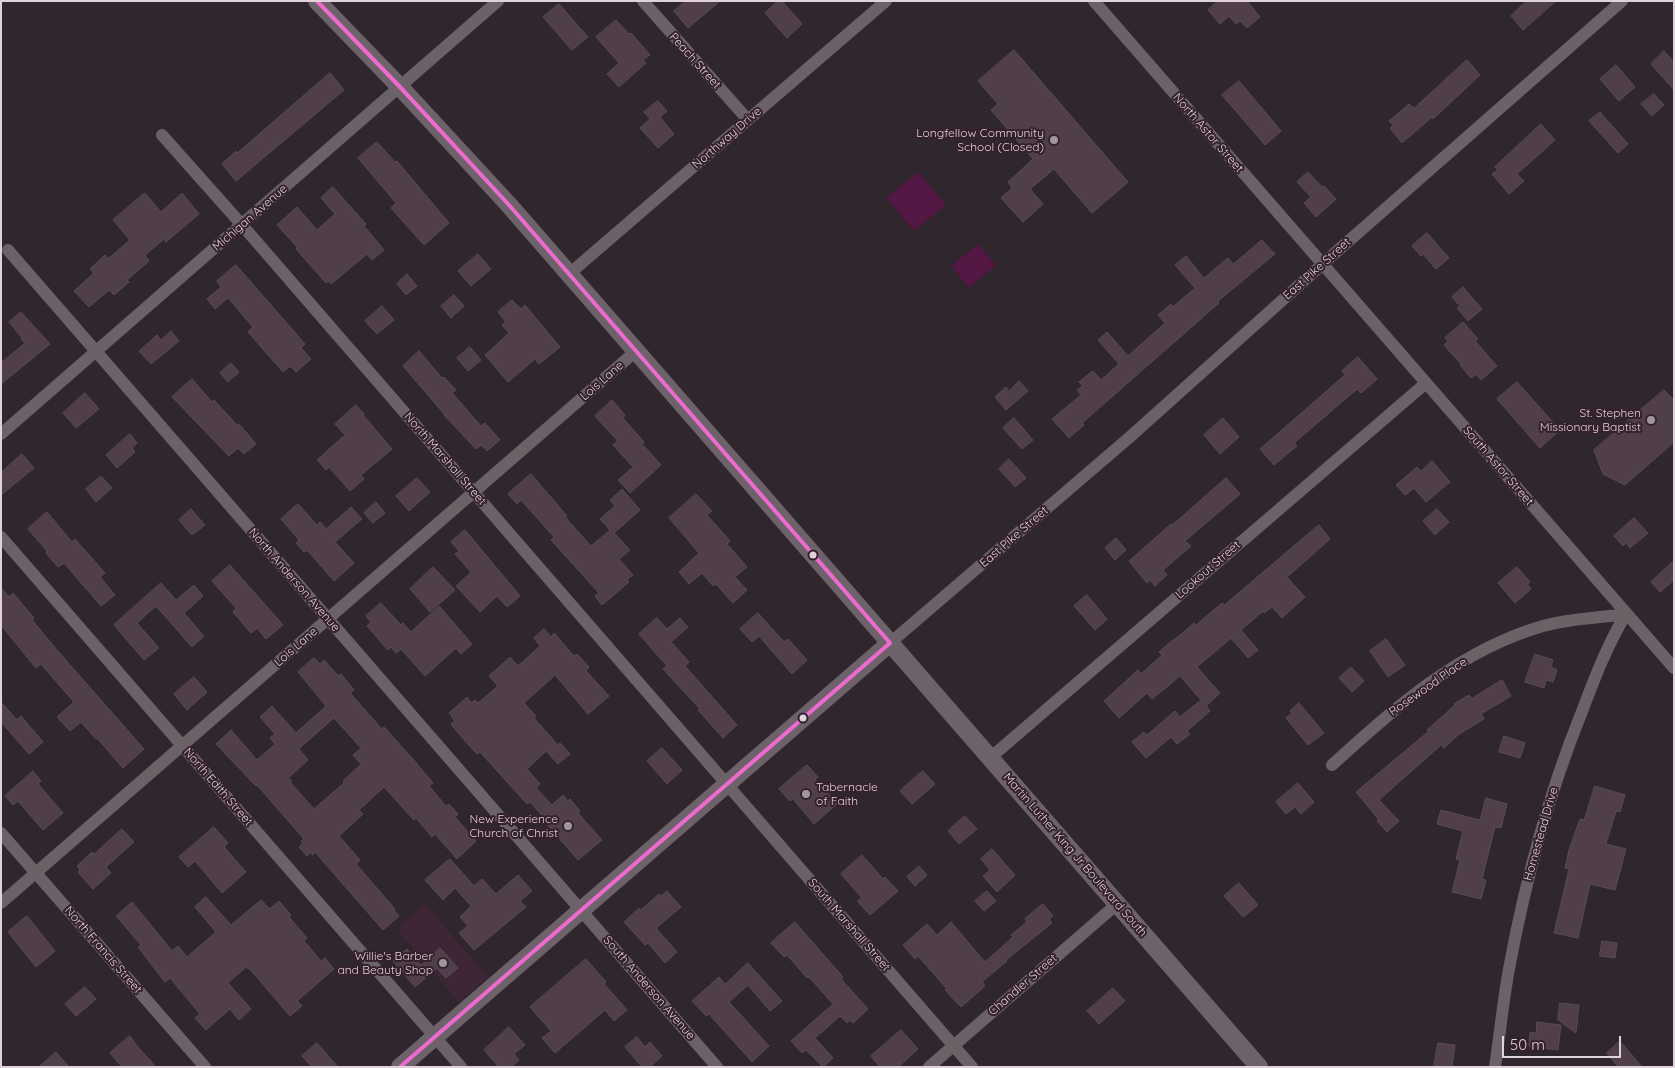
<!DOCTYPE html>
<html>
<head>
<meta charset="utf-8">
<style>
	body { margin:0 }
	#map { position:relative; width:1675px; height:1068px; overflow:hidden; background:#30262d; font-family:Quicksand,sans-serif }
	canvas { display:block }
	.frame { position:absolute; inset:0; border:2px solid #dfd2da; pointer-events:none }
	.scale { position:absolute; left:1502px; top:1036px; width:119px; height:22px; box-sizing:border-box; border:2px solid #dfd2da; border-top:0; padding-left:6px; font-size:15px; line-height:18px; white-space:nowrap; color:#dfd2da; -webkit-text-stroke:4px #35212e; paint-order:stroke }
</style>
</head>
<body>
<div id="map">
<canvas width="1675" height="1068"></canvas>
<div class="frame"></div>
<div class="scale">50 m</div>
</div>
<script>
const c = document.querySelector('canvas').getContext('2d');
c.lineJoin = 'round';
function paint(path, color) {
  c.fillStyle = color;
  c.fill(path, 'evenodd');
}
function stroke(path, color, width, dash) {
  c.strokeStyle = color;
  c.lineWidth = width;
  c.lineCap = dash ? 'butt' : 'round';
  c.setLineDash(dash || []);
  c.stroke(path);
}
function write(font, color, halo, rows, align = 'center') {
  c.font = font + ' Quicksand,sans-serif';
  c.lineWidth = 4;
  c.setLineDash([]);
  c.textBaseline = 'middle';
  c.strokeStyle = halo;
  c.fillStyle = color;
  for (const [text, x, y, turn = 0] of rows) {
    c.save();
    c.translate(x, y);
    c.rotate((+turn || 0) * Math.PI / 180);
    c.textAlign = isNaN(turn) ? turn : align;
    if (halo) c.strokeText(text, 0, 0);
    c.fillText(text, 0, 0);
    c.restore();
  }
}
paint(new Path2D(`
	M425,904L488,977L459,1002L397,929Z`), '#3e2637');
paint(new Path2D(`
	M918,172L946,205L914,231L886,198Z
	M978,244L996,265L969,288L951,266Z`), '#521742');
const building = new Path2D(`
	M686,1H720L688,28L674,11Z
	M778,1H782L802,24L787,38L765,13Z
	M1218,1H1247L1260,17L1247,28L1240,21L1236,24L1229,16L1220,24L1208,10Z
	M1527,1H1556L1523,30L1511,16Z
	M559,4L588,37L572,50L543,17Z
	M616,20L629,34L631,33L650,55L643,60L646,63L619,87L607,74L619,63L596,37Z
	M1014,50L1128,182L1092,213L1054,169L1030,189L1043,204L1023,222L1001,198L1012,188L1008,182L1033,159L991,110L998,104L978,81Z
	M1664,51L1674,62V90L1651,64Z
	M1467,60L1480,75L1433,119L1432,117L1402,143L1390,128L1393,125L1389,121L1409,104L1414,108Z
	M1616,65L1635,87L1619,101L1600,79Z
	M330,73L344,90L236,181L222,164L236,151L237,153Z
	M1239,81L1281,131L1265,145L1222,95Z
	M1654,94L1664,105L1652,116L1641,104Z
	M658,101L667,111L660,117L674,134L658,148L640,128L650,119L644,112Z
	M1600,112L1628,144L1618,153L1589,121Z
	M1541,124L1555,140L1517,174L1524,181L1509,194L1492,174L1498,170L1495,167Z
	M377,142L395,162L397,161L449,223L424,245L391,208L396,203L358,158Z
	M1308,172L1322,187L1324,186L1336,199L1316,217L1304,203L1311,197L1297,182Z
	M333,187L366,224L364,226L384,250L372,260L367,254L331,284L329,281L326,283L296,249L297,247L277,225L297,207L317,230L335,214L321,198Z
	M145,193L161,212L182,193L199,214L166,242L164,239L145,255L149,261L127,280L129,282L114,295L109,290L89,307L74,291L94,273L90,269L105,255L108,259L130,240L113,220Z
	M1427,233L1449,258L1436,269L1423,254L1421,256L1412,246Z
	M1262,240L1275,254L1218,301L1219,303L1082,423L1084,425L1069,438L1052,419L1081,395L1077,390L1083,386L1079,382L1093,371L1101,380L1119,364L1098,340L1107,332L1128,356L1165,323L1158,315L1171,304L1173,307L1195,288L1175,265L1186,256L1204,278L1228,258L1233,264Z
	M478,254L491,269L471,286L458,271Z
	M236,265L305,344L301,348L311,359L296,372L290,366L283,372L248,332L253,327L228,298L215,309L207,299L221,287L217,281Z
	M407,274L417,286L406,295L397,284Z
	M1463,287L1482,309L1468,321L1457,308L1460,306L1452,297Z
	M454,295L464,306L451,318L441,306Z
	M512,300L521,309L525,305L560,347L539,364L535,359L508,382L485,355L509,333L502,325L506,322L498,312Z
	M382,306L394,320L377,334L365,321Z
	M21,312L50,344L1,384V363L25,343L21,339L22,338L9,322Z
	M1463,322L1478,339L1475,341L1497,366L1481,380L1476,374L1471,378L1460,365L1461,364L1444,345L1448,341L1445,338Z
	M171,331L179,341L151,364L139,351L157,335L161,340Z
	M470,347L481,360L468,371L457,358Z
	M419,351L442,378L444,377L456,390L452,393L481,426L485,423L500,440L487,451L481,445L476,449L444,415H445L403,366Z
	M1358,357L1377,379L1361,393L1357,389L1294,443L1297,446L1274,465L1260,449L1345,375L1342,371Z
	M231,363L239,372L228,382L220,373Z
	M192,379L212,402L214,400L237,425L239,424L256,444L244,454L238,448L229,456L172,397Z
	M1019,381L1028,391L1006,410L995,397L1006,387L1009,391Z
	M1517,382L1560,430L1540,448L1497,399Z
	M1664,390L1674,400V442L1625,485L1603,474L1594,450Z
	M85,393L99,409L76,428L63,413Z
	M612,400L625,415L623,418L644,442L642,444L661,465L630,493L618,480L633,467L613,445L618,441L595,416Z
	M356,405L364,414L363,415L392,449L361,475L364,479L350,491L329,467L326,470L317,460L345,435L335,424Z
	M1014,418L1033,440L1022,449L1003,428Z
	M1223,418L1239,437L1220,454L1204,435Z
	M130,434L137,443L132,448L135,452L117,468L106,455Z
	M22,454L34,468L1,495V473Z
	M1009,459L1026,478L1015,487L999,469Z
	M1432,461L1450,482L1426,502L1414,488L1405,495L1396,485L1417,467L1421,471Z
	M531,474L567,516L565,517L591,546L610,530L600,519L615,506L610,500L622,489L640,510L614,533L630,550L619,559L633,575L627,580L629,582L602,605L595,596L599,593L551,540L554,537L521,500L517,504L508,494Z
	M101,476L112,488L96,502L86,489Z
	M417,478L430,492L409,511L396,496Z
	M1226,478L1240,494L1185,541L1191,546L1163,570L1167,575L1155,586L1150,580L1147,583L1129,561L1171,524L1172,525Z
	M696,494L712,511L707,515L730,541L727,544L747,567L735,577L747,590L733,603L716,584L713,586L702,573L689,584L679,572L699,553L669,518Z
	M376,502L385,513L373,523L364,513Z
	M298,504L317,525L320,522L326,529L351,507L362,519L335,542L354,563L334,581L307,550L304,552L296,543L299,540L281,519Z
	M191,509L205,525L192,535L179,520Z
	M1437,509L1449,522L1435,535L1423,521Z
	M47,512L72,542L75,539L105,573L100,577L115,595L101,606L64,563L58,567L46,553L47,551L28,529Z
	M1634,518L1648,533L1630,548L1626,543L1623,546L1614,536Z
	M1319,525L1330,539L1287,577L1305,597L1282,618L1272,607L1264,613L1263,611L1241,630L1258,650L1248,658L1231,638L1197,667L1220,693L1206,706L1210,711L1187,731L1190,734L1177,744L1171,737L1146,758L1132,742L1144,732L1147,735L1175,711L1180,717L1201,700L1180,676L1152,699L1147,693L1119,718L1104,701L1138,670L1141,674L1162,655L1159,652L1173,640H1174L1194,623L1196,625L1222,603L1224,605Z
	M465,530L520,596L507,607L497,596L480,612L456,586L471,572L455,554L459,551L451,542Z
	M1116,538L1126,550L1115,560L1105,548Z
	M1674,561V580L1660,592L1651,582Z
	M230,565L283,625L266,639L257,628L251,633L233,612L236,608L212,581Z
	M433,567L455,590L430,612L410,589Z
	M1517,567L1530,582L1527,584L1531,589L1515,603L1498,583Z
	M161,583L176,600L194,585L203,596L184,613L204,636L192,647L156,606L137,623L159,648L144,660L114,625Z
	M1,588L9,597L13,593L34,618L32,620L57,650L144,749L123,768L97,738L96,739L81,722L70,731L57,717L74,702L41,664L36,668L1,625Z
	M1087,595L1107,619L1095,630L1074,606Z
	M381,603L401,625L403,623L411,632L439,606L472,644L461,654L456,648L425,676L401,649L396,653L391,647L388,650L367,626L371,622L366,616Z
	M758,613L784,642L788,639L807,660L792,674L759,636L752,642L740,629Z
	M657,618L667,629L680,618L688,627L671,642L689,662L685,666L737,725L723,738L698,710L700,709L663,669L667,666L639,634Z
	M544,629L551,637L554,633L574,656L577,654L589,667L586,671L609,696L588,714L555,675L524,703L536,716L534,718L558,745L560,743L570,754L558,764L546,751L527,769L540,784L536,788L552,805L563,795L568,801L570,799L580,811L578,813L602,840L578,860L545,822L547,821L530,802L527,804L480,752L477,754L465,741L451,724L455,721L449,713L467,697L471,703L475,700L478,703L498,686L489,676L510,657L518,666L540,646L534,638Z
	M1386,639L1405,665L1388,677L1370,651Z
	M1535,654L1553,660L1551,667L1557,670L1553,682L1546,680L1544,688L1525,682Z
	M314,658L320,664L324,660L338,676L341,674L354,690L350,693L382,729L384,727L412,758L433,783L429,786L446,806L449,804L458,814L455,817L476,841L457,859L435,834L432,837L416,818L414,820L384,787L359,810L363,814L339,836L360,860L356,864L395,909L394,910L399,916L383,930L315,852L313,855L310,852L307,856L299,847L303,843L301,841L304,839L257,785L256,786L216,744L231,730L257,760L275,744L270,738L275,734L260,717L272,706L296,733L326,706L298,672ZM334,718L361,748L353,755L361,764L343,781L344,783L314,809L290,782L292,781L288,778L308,760L299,749Z
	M1351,667L1364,681L1352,692L1339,678Z
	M194,677L207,692L187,710L174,694Z
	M1502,680L1511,696L1481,714L1484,719L1459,734L1444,748L1441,745L1379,800L1399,821L1387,832L1377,821L1379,820L1356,792L1429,731L1427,730L1455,705L1454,704L1469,695L1472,698Z
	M1,702L17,720L21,716L43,742L29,754L1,722Z
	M1299,703L1324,733L1308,745L1286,718L1292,713L1290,711Z
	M1504,736L1525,743L1520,758L1499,752Z
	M662,748L682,770L667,784L647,761Z
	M807,765L818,777L815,779L837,804L814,824L793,799L790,801L779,789Z
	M33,771L41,781L38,784L63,813L43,830L18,801L13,805L5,796Z
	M923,771L935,784L912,804L900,791Z
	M1298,783L1314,802L1301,814L1295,807L1286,814L1276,802Z
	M1595,786L1625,795L1620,812L1616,811L1606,844L1626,849L1615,890L1590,884L1578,938L1554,933L1569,869L1565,868L1569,850L1580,819L1584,820Z
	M1486,798L1507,804L1501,828L1495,827L1482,879L1486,880L1481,899L1452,892L1460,860L1456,859L1463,831L1437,824L1441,810L1480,820Z
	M965,816L977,829L959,844L948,831Z
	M214,827L228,843L224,847L246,872L222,893L195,861L188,867L179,857Z
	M122,829L134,842L106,867L111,873L93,889L78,872L80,869L77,866L92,852L94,854Z
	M992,849L1015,875L997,892L983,876L990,870L981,859Z
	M862,855L883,879L885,877L898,891L870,915L857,901L862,898L841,874Z
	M450,859L474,886L482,879L496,894L518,875L532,891L520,901L526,907L474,950L459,933L468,926L460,917L471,906L455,888L443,900L425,880Z
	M919,866L927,875L915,886L907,877Z
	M1239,883L1258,905L1243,917L1224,896Z
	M667,891L681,907L656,928L677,952L665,963L648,943L645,945L624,922L639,908L641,910L659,894L661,896Z
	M987,891L996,901L984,911L975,901Z
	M206,897L231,925L261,900L270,909L279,901L291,915L289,917L307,938L304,941L321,961L325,958L334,969L297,1001L302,1006L290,1016L249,968L248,969L246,967L228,983L251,1009L239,1020L230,1009L206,1030L195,1018L200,1014L170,978L165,982L138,947L141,945L116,916L132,902L172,951L178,946L187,957L216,932L195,907Z
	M1043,904L1053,916L1049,919L1052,923L1006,960L1007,961L982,982L985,986L961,1007L945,990L947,989L918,956L915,959L903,945L927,924L937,935L951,922L985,962L1013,937L1011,935L1027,922L1025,919Z
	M27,916L55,951L36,967L8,932Z
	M795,922L843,977L841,979L868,1009L853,1023L850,1020L847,1023L840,1016L815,1038L833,1058L823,1067L806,1050L802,1053L791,1041L833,1004L809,977L807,978L787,955L784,957L771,943Z
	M1602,941L1617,943L1615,958L1600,956Z
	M440,948L458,968L446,978L437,968L415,987L393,961L407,949L421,965Z
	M586,959L606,982L604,984L627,1010L614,1021L605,1010L555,1053L542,1038L551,1031L530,1007Z
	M748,963L782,1001L770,1011L748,985L729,1002L769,1046L752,1062L709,1014L706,1016L692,1001L719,977L725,984Z
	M85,987L96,999L76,1016L65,1004Z
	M1113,988L1125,1001L1099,1024L1087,1011Z
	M1560,1003L1579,1005L1576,1033L1558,1020Z
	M1537,1022L1561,1025L1558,1050L1529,1046L1530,1032L1536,1033Z
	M509,1027L525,1045L514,1054L519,1060L511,1067H499L484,1050Z
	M901,1030L918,1049L898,1067H880L871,1056Z
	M130,1036L137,1046L156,1067H122L110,1053Z
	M637,1037L645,1047L650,1042L662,1056L650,1067H642L625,1047Z
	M1620,1041L1642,1067H1618L1607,1053Z
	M317,1043L338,1067H312L302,1056Z
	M1438,1043L1455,1045L1452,1067H1434Z
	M56,1052L69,1067H39Z`);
paint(building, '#503e4b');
stroke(building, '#564d53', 1);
stroke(new Path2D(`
	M643,1L748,120
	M1094,1L1674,668
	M162,135L242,225L972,1067
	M8,250L717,1067
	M569,274L886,1
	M1,434L498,1
	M1,537L461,1067
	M890,643L1131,436L1335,253L1622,1
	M990,758L1426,383
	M1332,765C1395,708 1459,650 1543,626C1570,618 1599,618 1626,614
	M1,833L205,1067
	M1,903L636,351
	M929,1067L1117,904
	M1495,1067C1500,1034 1503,1001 1509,969C1525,882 1548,796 1581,714C1594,680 1607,645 1626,614`), '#6a6267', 12);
stroke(new Path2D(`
	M317,1L400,87L509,205L1259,1067
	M400,1067L890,643`), '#6d6269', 18);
stroke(new Path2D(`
	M317,1L400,87L509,205L890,643
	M400,1067L890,643`), '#ed6bcf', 4);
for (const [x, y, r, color] of [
	[1054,140,5,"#a2969d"],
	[1651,420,5,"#a2969d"],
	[813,555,4.5,"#dfd2da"],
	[803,718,4.5,"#dfd2da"],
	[806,794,5,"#a2969d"],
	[568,826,5,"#a2969d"],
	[443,963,5,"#a2969d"]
]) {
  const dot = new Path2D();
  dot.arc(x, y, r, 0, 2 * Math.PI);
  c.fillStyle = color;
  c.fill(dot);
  stroke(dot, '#35212e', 2);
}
write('12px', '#dfd2da', '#35212e', [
	["Peach Street",695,61,48],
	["North Astor Street",1208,133,49],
	["Northway Drive",727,138,-41],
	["Michigan Avenue",250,218,-41],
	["East Pike Street",1317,269,-42],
	["Lois Lane",602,381,-41],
	["North Marshall Street",445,459,49],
	["South Astor Street",1498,466,49],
	["East Pike Street",1014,537,-41],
	["Lookout Street",1208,570,-41],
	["North Anderson Avenue",294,580,49],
	["Lois Lane",296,647,-41],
	["Rosewood Place",1428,687,-35],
	["North Edith Street",218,787,49],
	["Homestead Drive",1541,834,-74],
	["Martin Luther King Jr Boulevard South",1075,855,49],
	["South Marshall Street",849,925,49],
	["North Francis Street",103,950,49],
	["Chandler Street",1023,985,-41],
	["South Anderson Avenue",649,988,49]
]);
write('12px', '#dfd2da', '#35212e', [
	["Longfellow Community",1044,133],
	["School (Closed)",1044,147],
	["St. Stephen",1641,413],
	["Missionary Baptist",1641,427],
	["Tabernacle",816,787,"left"],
	["of Faith",816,801,"left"],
	["New Experience",558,819],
	["Church of Christ",558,833],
	["Willie's Barber",433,956],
	["and Beauty Shop",433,970]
], 'right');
</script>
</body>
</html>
